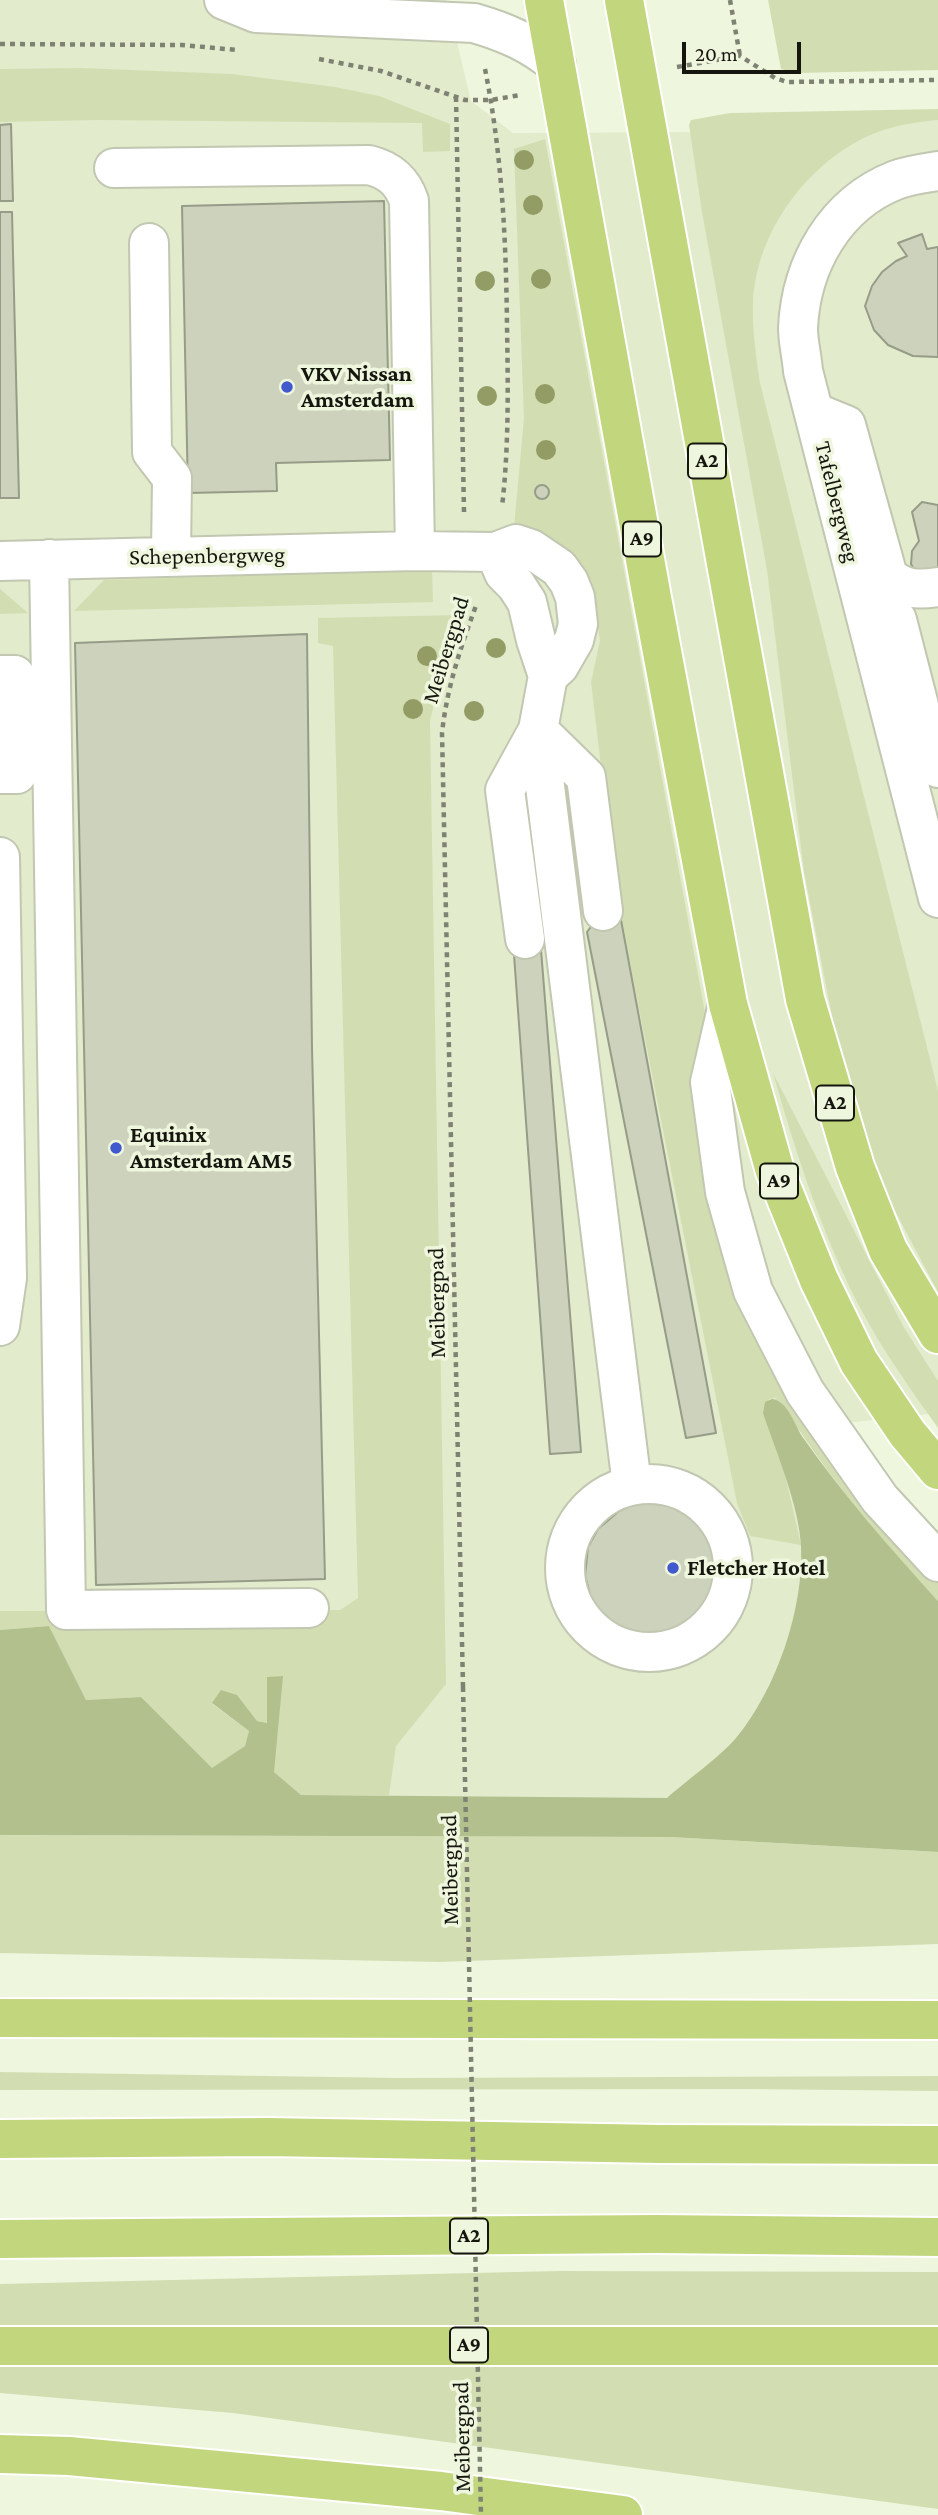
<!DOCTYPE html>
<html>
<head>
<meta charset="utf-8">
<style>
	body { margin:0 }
	#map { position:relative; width:938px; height:2515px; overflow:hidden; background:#eff6de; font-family:"Crimson Pro",serif }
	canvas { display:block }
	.scale { position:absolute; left:682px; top:42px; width:119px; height:32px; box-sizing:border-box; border:4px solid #15170f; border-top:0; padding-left:9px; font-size:21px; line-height:24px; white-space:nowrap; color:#15170f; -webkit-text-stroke:5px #eff6de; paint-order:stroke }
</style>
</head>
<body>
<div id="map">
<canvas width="938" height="2515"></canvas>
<div class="scale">20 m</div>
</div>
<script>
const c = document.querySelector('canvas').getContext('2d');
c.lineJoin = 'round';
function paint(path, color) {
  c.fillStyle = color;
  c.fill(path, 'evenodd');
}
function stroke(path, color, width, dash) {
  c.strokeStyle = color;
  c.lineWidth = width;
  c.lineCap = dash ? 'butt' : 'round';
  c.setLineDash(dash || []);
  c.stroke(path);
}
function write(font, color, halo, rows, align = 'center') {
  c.font = font + ' "Crimson Pro",serif';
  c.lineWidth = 7;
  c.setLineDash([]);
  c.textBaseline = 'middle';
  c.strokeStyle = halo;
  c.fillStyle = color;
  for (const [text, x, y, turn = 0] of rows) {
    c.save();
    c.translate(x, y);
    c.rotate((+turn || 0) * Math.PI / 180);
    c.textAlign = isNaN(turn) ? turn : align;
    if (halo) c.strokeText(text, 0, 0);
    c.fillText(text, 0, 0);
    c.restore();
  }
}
paint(new Path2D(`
	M0,0H447L471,101L513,133L706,132L938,118V1413L780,1430L814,1531L789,1685L685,1802L0,1799Z`), '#e2ebcc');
paint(new Path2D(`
	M768,0H938V70L798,73L781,69Z
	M81,68L232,74L335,87L379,96L450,124V151L423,152L422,123L99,120L0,122V69Z
	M938,109V120C917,122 895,125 875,133C809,160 756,231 753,303C752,330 756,356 760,383L938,1091V1292L894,1209L867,1145L836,1037L804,872L767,570L702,212L689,125L691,120L730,113Z
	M545,139L712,1051L724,1224L938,1574V1601C881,1539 825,1474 781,1402L775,1399L777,1397L768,1400L801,1545L750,1536L737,1503L616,893L591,682L600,641L593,592L514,527L524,418L514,149Z
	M432,570L433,602L74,611L104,580Z
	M0,589L28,613L0,614Z
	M458,615L430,720L446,1684L396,1746L389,1795H301L274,1772L267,1678L268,1723L257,1721L237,1695L212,1704L249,1731L245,1746L212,1769L141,1697L86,1700L49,1626L0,1630V1611L340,1610L358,1598L333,646L318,643V618Z
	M773,1073L903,1326L938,1381V1428C906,1383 874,1338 850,1288C817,1219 794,1147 773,1073Z
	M0,1835L670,1837L938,1852V1944L439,1962L0,1953Z
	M0,2072L400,2078L938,2076V2091L747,2089L0,2090Z
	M559,2271L938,2272V2509L233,2413L0,2393V2284Z`), '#d2deb2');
paint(new Path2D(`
	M772,1399C788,1400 795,1427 804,1439C844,1496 891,1549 938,1601V1852L670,1837L0,1835V1630L49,1626L86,1700L141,1697L212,1768L245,1746L249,1731L212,1703L221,1690L237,1695L257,1721L267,1723V1677L283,1676L274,1772L301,1795L667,1798C687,1780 720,1757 736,1738C776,1690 804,1609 801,1546C799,1505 776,1452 763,1413L765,1402Z`), '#b2c08e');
const building = new Path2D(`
	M11,124L13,201H0V125Z
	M384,201L390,460L276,463L277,491L188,493L182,206Z
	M0,212H12L19,498H0Z
	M922,234L927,249L938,247V357L913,356L888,345L874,330L865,306L872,286L882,272L896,261L907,256L898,243Z
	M535 492a7 7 0 1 1 14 0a7 7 0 1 1-14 0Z
	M922,502L938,505V573L915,571L911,564L912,551L919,541L912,512Z
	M307,634L312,1048L325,1579L96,1585L75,643Z
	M616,893L716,1433L686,1438L587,932Z
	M540,937L581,1452L550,1454L513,941Z
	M644,1499L649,1503L671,1506L694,1518L710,1538L718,1565L713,1595L700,1614L690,1624L678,1631L656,1636L631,1633L608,1621L591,1598L585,1576L588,1547L598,1529L619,1511Z`);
paint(building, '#ccd2bc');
stroke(building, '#969c87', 2);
const minor = new Path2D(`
	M224,0L256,13L474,23C505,32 531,43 556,64
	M114,168L369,165C389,170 402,180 409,201L415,551
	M938,171C925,173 909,175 896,180C835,204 801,264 798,328C798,342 802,357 803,371L938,898
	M149,243L152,452L172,478L171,556
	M814,412L846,425L888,576C904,590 918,590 938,587
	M495,552L504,573L516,585L527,602L536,640L548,676L538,730L632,1485
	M49,559L66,1610L309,1608
	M0,561L415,551L495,552L516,544L531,549L559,568L569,582L575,597L578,624L574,640L559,666L548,676
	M863,605L897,620L933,760L938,768
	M0,675H15L17,774H0
	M0,857L7,1278L0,1326
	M525,939L505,790L538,730L586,777L603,911
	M728,1004L710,1082L725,1192L753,1291L805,1392L880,1499L938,1562
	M565 1568a84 84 0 1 1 168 0a84 84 0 1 1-168 0Z`);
const highway = new Path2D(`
	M544,0L652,598L728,1004L775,1171L819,1280L859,1362L907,1433L938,1470
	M624,0L805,999L855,1167L888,1250L938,1334
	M0,2018L938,2020
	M0,2139L267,2137L660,2144L938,2145
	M0,2239L657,2234L938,2237
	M0,2346H938
	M0,2454L69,2456L441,2491L623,2515`);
stroke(minor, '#c1c7b1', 42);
stroke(highway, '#fff', 42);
stroke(new Path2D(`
	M730,0L740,56
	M0,44L182,45L237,50
	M319,59L381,71L465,100H491L520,95
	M677,67L740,56L775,78L787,82L938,80
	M485,69C502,154 506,239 507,325C508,386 509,446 502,507
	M456,97L464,512
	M463,1687L442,733C447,687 461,646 477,603`), '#7e8272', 4.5, [5, 5]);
stroke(minor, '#fff', 38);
stroke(highway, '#c2d77d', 38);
stroke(new Path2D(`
	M463,1687L481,2515`), '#7e8272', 4.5, [5, 5]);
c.fillStyle = '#929c64';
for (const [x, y] of [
	[524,160],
	[533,205],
	[541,279],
	[485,281],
	[545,394],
	[487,396],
	[546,450],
	[496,648],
	[427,656],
	[413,709],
	[474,711]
]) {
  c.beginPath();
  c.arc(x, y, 10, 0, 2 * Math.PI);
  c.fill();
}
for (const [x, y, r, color] of [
	[287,387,7,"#4159cc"],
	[116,1148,7,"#4159cc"],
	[673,1568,7,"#4159cc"]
]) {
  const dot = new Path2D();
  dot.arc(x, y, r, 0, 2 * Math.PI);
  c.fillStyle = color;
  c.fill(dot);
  stroke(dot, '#eff6de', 2.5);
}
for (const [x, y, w] of [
	[707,461,38],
	[642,539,38],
	[835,1103,38],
	[779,1181,38],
	[469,2236,38],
	[469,2345,38]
]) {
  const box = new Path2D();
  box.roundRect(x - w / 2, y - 17.5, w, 35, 5);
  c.fillStyle = '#eff6de';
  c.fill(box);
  stroke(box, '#15170f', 2);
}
write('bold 21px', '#15170f', null, [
	["A2",707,461],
	["A9",642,539],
	["A2",835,1103],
	["A9",779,1181],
	["A2",469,2236],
	["A9",469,2345]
]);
write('bold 23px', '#15170f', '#eff6de', [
	["VKV Nissan",301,374],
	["Amsterdam",301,400],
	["Equinix",130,1135],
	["Amsterdam AM5",130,1161],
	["Fletcher Hotel",687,1568]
], 'left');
write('23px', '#15170f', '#eff6de', [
	["Tafelbergweg",837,502,76],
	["Schepenbergweg",207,556,-1],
	["Meibergpad",446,650,-73],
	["Meibergpad",437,1303,-91],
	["Meibergpad",450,1870,-91],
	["Meibergpad",462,2437,-91]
]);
</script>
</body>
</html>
